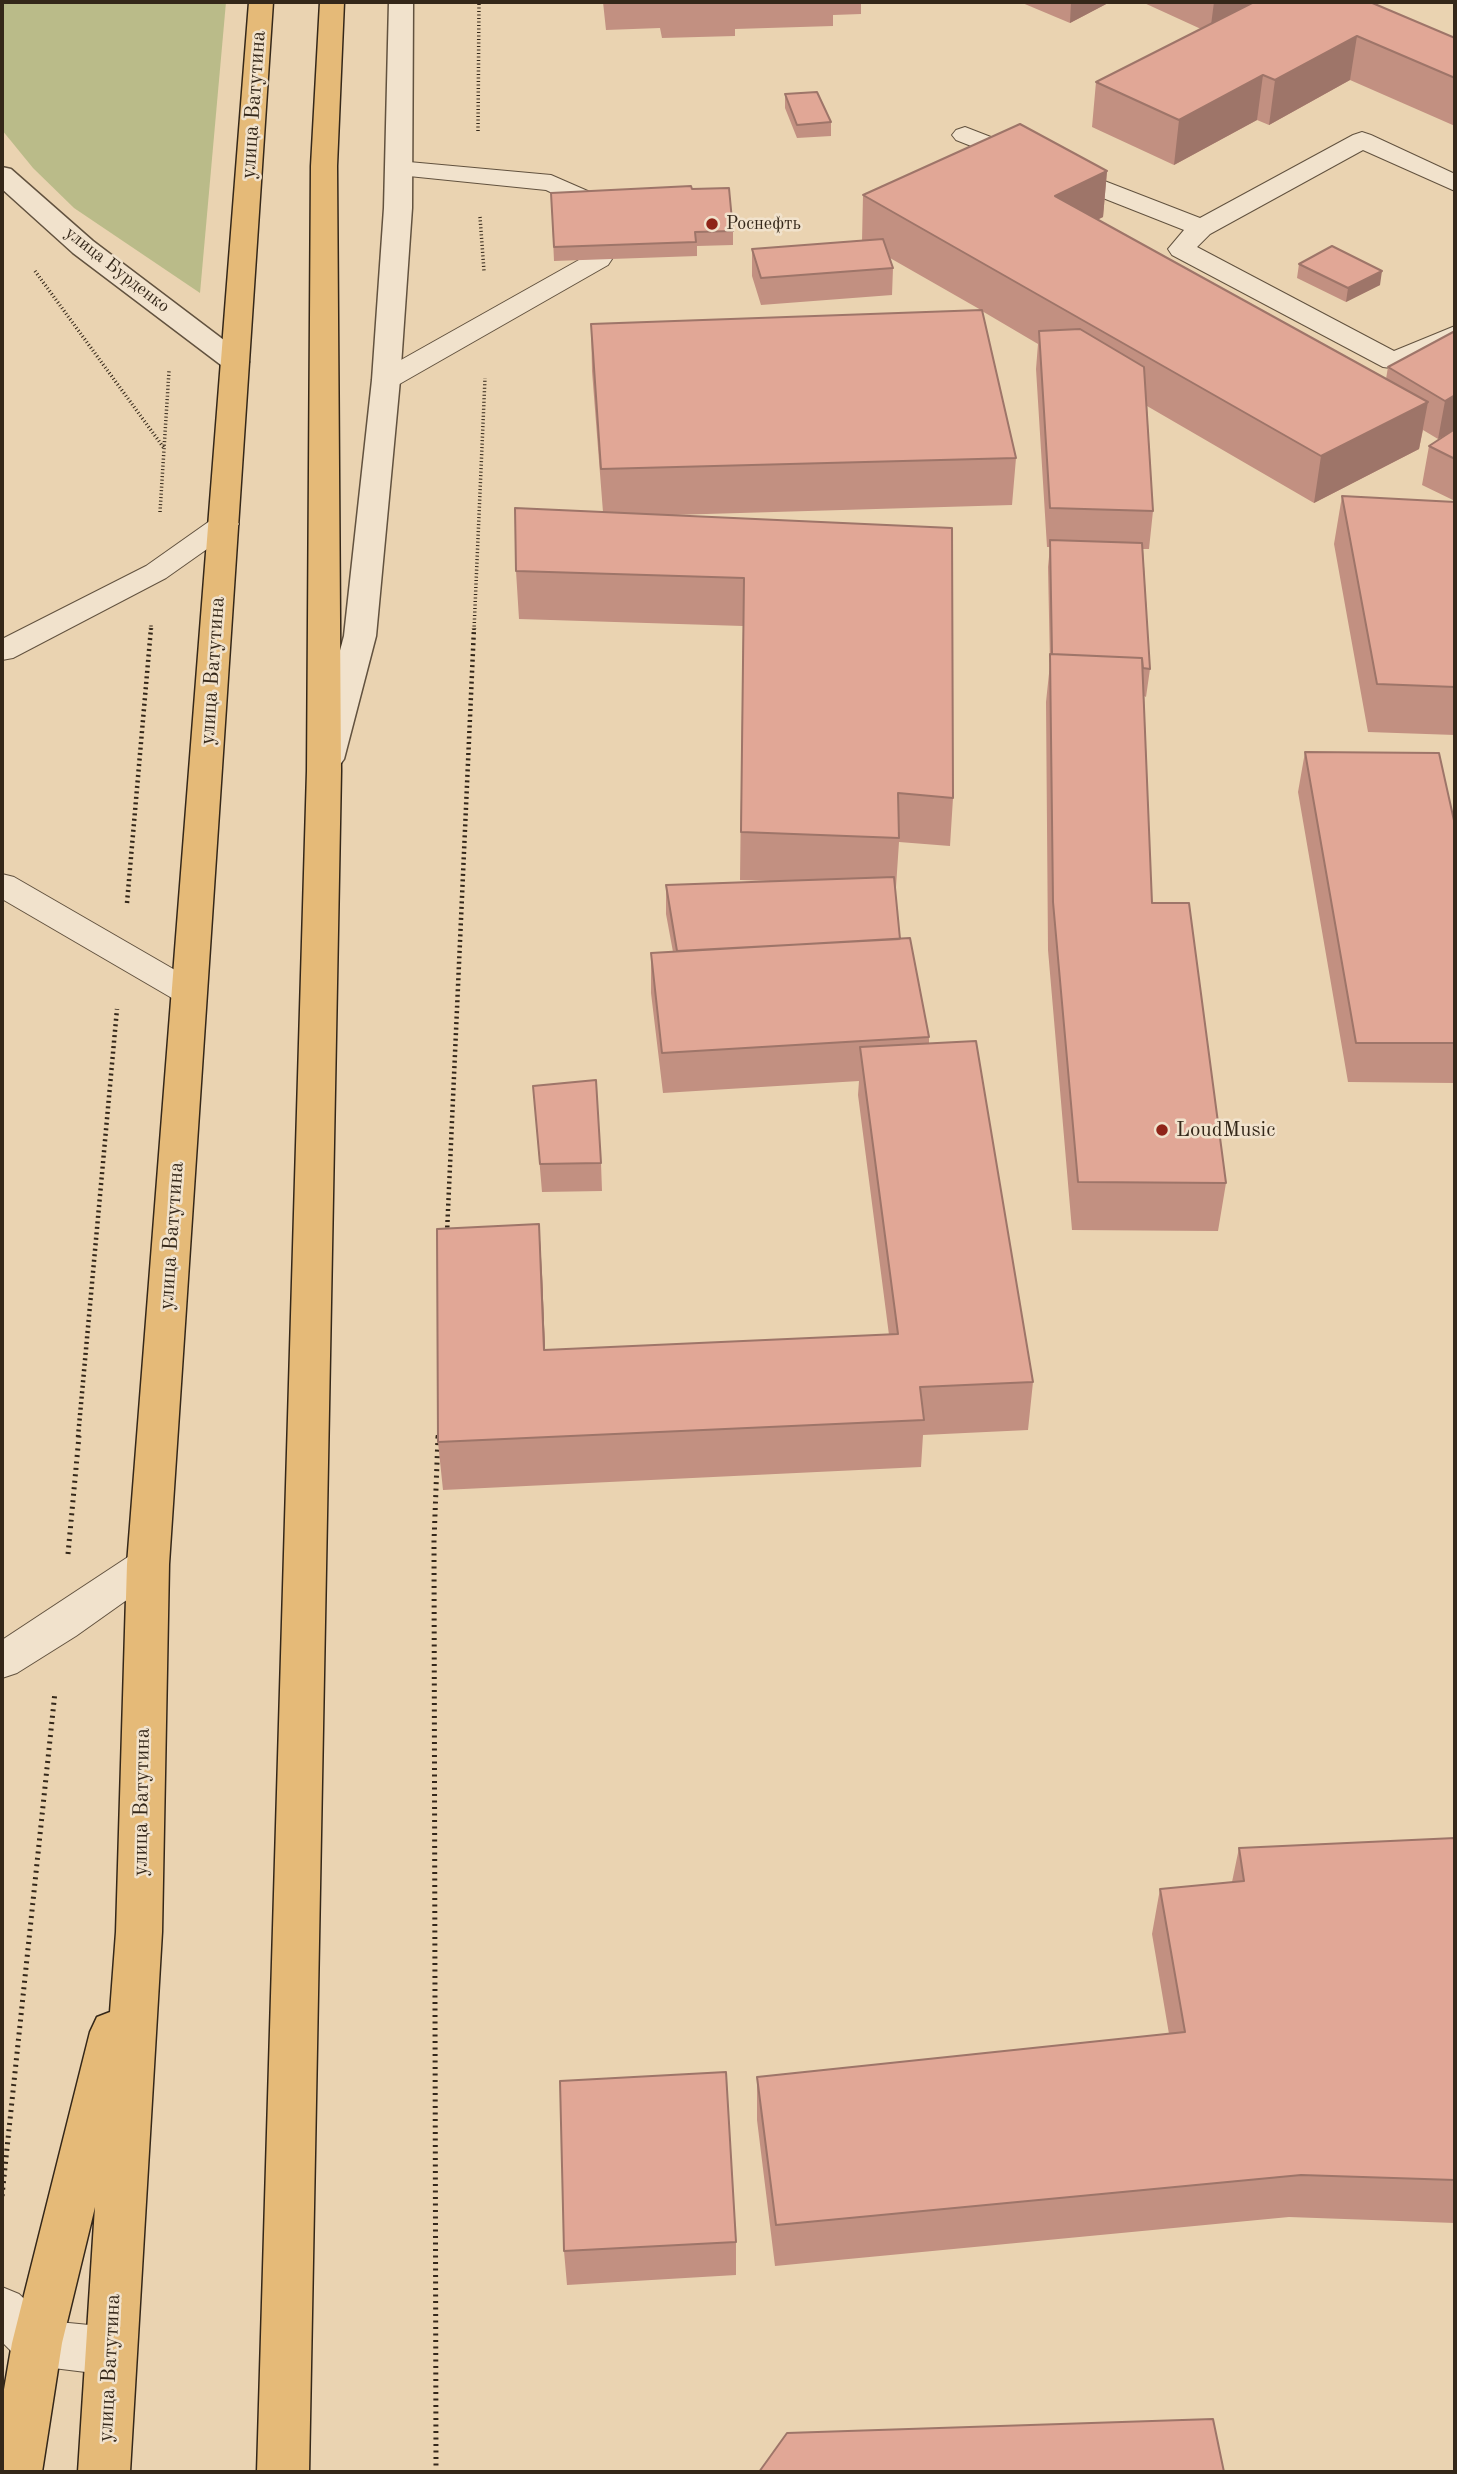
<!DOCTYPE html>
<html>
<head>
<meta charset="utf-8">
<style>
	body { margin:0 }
	#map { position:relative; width:1457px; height:2474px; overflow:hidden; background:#ead3b1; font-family:"Old Standard TT",serif }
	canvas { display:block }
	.frame { position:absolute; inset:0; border:4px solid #342719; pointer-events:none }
</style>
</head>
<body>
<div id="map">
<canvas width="1457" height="2474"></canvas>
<div class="frame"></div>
</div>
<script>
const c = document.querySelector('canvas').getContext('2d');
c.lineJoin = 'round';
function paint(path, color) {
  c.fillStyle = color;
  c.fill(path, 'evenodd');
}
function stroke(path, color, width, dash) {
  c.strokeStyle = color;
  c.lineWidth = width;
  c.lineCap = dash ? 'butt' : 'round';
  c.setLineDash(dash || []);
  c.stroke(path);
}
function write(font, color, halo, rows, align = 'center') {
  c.font = font + ' "Old Standard TT",serif';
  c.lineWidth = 5;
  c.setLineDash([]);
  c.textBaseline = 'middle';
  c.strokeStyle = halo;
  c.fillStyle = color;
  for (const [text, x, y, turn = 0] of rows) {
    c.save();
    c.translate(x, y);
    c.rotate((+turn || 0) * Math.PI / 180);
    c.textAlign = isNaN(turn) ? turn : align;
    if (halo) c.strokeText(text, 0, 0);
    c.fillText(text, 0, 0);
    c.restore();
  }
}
paint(new Path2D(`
	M2,2H226L200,293L74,208L33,168L2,130Z`), '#babb89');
const service = new Path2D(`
	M965,127L1200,218L1353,135L1362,132L1371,135L1455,174V191L1363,150L1210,234L1197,247L1394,351L1455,326V344C1434,353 1406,372 1383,367L1172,255L1168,249L1184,230L956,140L952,135L956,130Z
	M398,161L551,175L606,199L610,204L612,259L608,265L396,386L386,388L376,386L372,380L376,374L586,256L584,208L546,190L389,174L385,169L389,164Z
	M224,515L234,518L239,524L234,530L166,578L13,658L2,660V639L146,566L214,518Z
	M2,874L14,877L201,985L206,993L201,1001L189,1005L177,1001L2,899Z
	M148,1548L162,1553L168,1564L162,1575L76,1636L17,1673L2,1678V1640L134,1553Z
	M2,2287L19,2294L48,2321L110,2327L127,2334L134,2351L127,2368L110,2375L37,2366L20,2360L2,2342Z`);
const tertiary = new Path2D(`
	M389,2H413L412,208L400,380L376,636L344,759L339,766L327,769L315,766L310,759L344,636L372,380L384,208Z
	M2,167L11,169L93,241L245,356L249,362L245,368L235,371L225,368L73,253L2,189Z`);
const primary = new Path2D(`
	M249,2H273L169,1564L162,1932L130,2472H78L95,2207L62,2343L42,2472H2V2401L12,2343L90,2032L97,2017L110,2012L116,1932L127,1564Z
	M320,2H344L337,166L341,771L309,2472H257L307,771L311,166Z`);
stroke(service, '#62523f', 2);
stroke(tertiary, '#62523f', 3);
stroke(primary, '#342719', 3);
stroke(new Path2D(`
	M478,131L479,2
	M480,217L484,271
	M35,271L164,448
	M160,512L169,371
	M151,630V625
	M474,630L485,378`), '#342719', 3.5, [1, 2.5]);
stroke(new Path2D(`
	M127,903L151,628
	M447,1233L474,628
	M78,1437L117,1009
	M438,1437V1434`), '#342719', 4.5, [2, 3.5]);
stroke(new Path2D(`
	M68,1554L79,1436
	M2,2196L55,1692
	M436,2472L434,1541L438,1436`), '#342719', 5, [2, 4.5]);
paint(service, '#f1e2cc');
paint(tertiary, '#f1e2cc');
paint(primary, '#e5ba78');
paint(new Path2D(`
	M603,2H861V14L833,15V26L735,29V36L662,38L660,28L606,30Z
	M1020,2H1110L1070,23Z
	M1142,2H1370L1455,38V126L1350,80L1269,125L1257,120L1174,165L1092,127L1096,82L1201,29Z
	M785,94L831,122V136L797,138L785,108Z
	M1107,171L1103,217L1097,220L1386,379L1388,367L1455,331V501L1422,485L1429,446L1447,434L1438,439L1423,430L1419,449L1314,503L1147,406L1153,511L1149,549H1143L1150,669L1146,697L1144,696L1152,903L1226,1183L1218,1231L1072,1230L1048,950L1046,702L1050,664L1048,567L1050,547H1047L1036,369L1038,344L982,311L1016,458L1012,505L672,515L952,528L953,798L950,846L899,842L896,887H895L900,939L929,1037V1044L1033,1382L1028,1430L923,1435L921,1467L443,1490L438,1442L542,1273L545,1350L889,1335L858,1095L859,1081L663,1093L651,993V953L673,952L666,914V885L770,881L740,880L743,626L519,619L516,571L603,512L592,371L591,324L981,310L890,258L893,268L892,295L761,305L752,276V249L862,241L863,195Z
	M692,189L733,231V245L697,246V256L554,261L551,193Z
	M1299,264L1380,285L1346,302L1297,278Z
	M1342,496L1455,502V735L1368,732L1334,544Z
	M1305,752L1455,825V1083L1348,1082L1298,792Z
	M533,1086L601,1163L602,1191L542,1192Z
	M1455,1838V2223L1289,2217L775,2266L757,2120V2077L1169,2034L1152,1934L1160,1889L1232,1882L1239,1848Z
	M736,2242V2275L567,2285L564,2251Z`), '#c29081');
paint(new Path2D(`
	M1071,2H1110L1070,23Z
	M1214,2H1269L1210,33Z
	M1357,36L1350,80L1269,125L1275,80Z
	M1263,75L1257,120L1174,165L1179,120Z
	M1107,171L1103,217L1051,242L1055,196Z
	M1382,271L1380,285L1346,302L1348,288Z
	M1455,395V430L1438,439L1445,401Z
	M1428,402L1419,449L1314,503L1321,456Z
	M539,1224L542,1273L547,1398L544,1350Z`), '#9e7569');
const building = new Path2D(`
	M1254,2H1370L1455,38V78L1357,36L1275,80L1263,75L1179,120L1096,82Z
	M817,92L831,122L797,125L785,94Z
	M1020,124L1107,171L1055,196L1428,402L1321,456L863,195Z
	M691,186L692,189L729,188L733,231L695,232L696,242L554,247L551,193Z
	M883,239L893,268L761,278L752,249Z
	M1332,246L1382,271L1348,288L1299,264Z
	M982,310L1016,458L601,469L591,324Z
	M1080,329L1144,367L1153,511L1050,508L1039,331Z
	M1455,331V395L1445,401L1388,367Z
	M1455,429V459L1429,446Z
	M1342,496L1455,502V687L1377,684Z
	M515,508L952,528L953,798L898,793L899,838L741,832L744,578L516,571Z
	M1050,540L1142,543L1150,669L1143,668L1142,658L1052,654Z
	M1050,654L1142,658L1152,903H1189L1226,1183L1078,1182L1053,902Z
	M1305,752L1439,753L1455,825V1043H1356Z
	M894,877L900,939L677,951L666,885Z
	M910,938L929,1037L662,1053L651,953Z
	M976,1041L1033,1382L920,1387L924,1420L438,1442L437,1229L539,1224L544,1350L898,1334L860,1047Z
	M596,1080L601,1163L540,1164L533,1086Z
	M1455,1838V2180L1301,2175L776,2225L757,2077L1185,2032L1160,1889L1244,1881L1239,1848Z
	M726,2072L736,2242L564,2251L560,2081Z
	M1213,2419L1224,2472H759L787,2433Z`);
paint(building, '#e1a796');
stroke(building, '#9e7569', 2);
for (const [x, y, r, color] of [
	[712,224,7,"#8f2418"],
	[1162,1130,7,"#8f2418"]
]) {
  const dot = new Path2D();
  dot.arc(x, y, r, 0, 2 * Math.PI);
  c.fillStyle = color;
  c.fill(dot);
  stroke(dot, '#f1e2cc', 2.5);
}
write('18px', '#342719', '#f1e2cc', [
	["Роснефть",726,224]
], 'left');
write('18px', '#342719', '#f1e2cc', [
	["улица Бурденко",117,270,38]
]);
write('21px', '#342719', '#f1e2cc', [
	["улица Ватутина",254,105,-86],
	["улица Ватутина",213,671,-86],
	["улица Ватутина",172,1236,-86],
	["улица Ватутина",142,1802,-89],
	["улица Ватутина",110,2368,-87]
]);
write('21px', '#342719', '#f1e2cc', [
	["LoudMusic",1176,1130]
], 'left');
</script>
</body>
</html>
